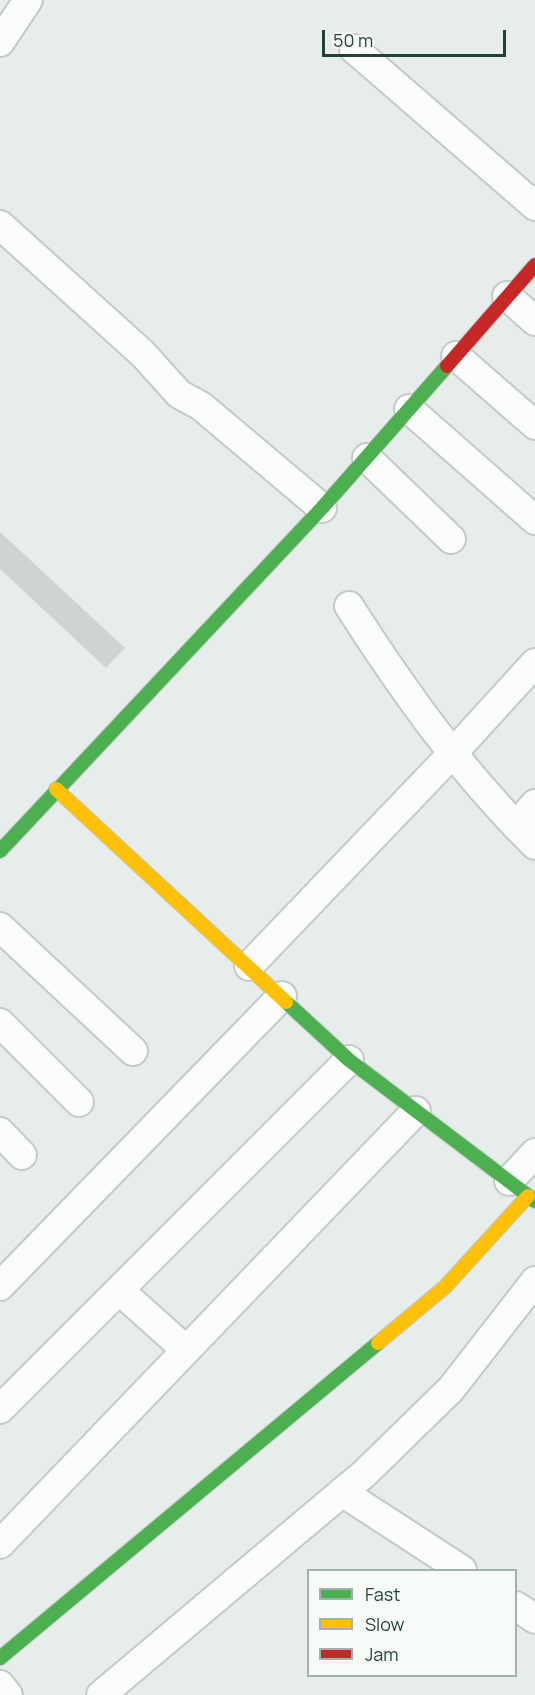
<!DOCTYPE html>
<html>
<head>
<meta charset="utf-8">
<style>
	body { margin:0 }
	#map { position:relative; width:535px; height:1695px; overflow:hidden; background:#e7edea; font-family:Manrope,sans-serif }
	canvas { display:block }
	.legend { position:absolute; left:307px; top:1569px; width:210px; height:108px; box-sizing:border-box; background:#f6fbf8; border:2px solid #a2b1ab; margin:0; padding:8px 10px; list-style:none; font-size:18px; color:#234237 }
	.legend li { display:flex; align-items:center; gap:12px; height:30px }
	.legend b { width:30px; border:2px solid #a2b1ab }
	.scale { position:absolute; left:322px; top:30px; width:184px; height:27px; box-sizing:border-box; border:3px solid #234237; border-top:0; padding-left:8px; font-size:18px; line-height:21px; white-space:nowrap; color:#234237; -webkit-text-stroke:4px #f6fbf8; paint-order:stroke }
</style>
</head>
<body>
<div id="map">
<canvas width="535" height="1695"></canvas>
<ul class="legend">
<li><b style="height:8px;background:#4caf50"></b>Fast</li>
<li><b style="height:8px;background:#ffc107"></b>Slow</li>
<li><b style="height:8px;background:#c62828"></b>Jam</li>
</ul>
<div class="scale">50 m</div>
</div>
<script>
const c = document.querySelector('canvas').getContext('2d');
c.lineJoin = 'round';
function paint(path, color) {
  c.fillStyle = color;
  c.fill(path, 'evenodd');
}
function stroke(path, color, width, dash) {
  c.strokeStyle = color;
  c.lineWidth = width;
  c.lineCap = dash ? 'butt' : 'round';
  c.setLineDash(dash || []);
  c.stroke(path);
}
paint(new Path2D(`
	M0,532L125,648L106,668L0,569Z`), '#ced4d1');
const street = new Path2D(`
	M0,42L28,0
	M354,49L535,206
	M0,225L143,354L179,394L201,406L322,508
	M507,296L535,321
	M456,356L535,425
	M409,409L535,520
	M367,458L451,539
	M349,606C404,692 462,773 535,845
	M516,826L535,804
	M0,927L133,1051
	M249,966L452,754L535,663
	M0,1023L79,1102
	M0,1132L22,1155
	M509,1181L535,1153
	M0,1286L282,996
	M119,1290L186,1350
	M0,1409L349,1060
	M342,1492L462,1570
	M0,1544L416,1111
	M516,1606L535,1619
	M0,1685L8,1695
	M101,1695L365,1473L451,1389L535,1281`);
const fast = new Path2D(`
	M0,851L322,508L447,366
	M286,1002L349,1060L535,1201
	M0,1658L378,1343`);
const slow = new Path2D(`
	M56,789L286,1002
	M378,1343L445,1287L528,1196`);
const jam = new Path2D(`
	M447,366L535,265`);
stroke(street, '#c4cac7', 32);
stroke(fast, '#c3cac7', 16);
stroke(slow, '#c3cac7', 16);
stroke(jam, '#c3cac7', 16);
stroke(street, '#fbfcfc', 28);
stroke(fast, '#4caf50', 14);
stroke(slow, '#ffc107', 14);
stroke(jam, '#c62828', 14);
</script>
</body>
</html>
